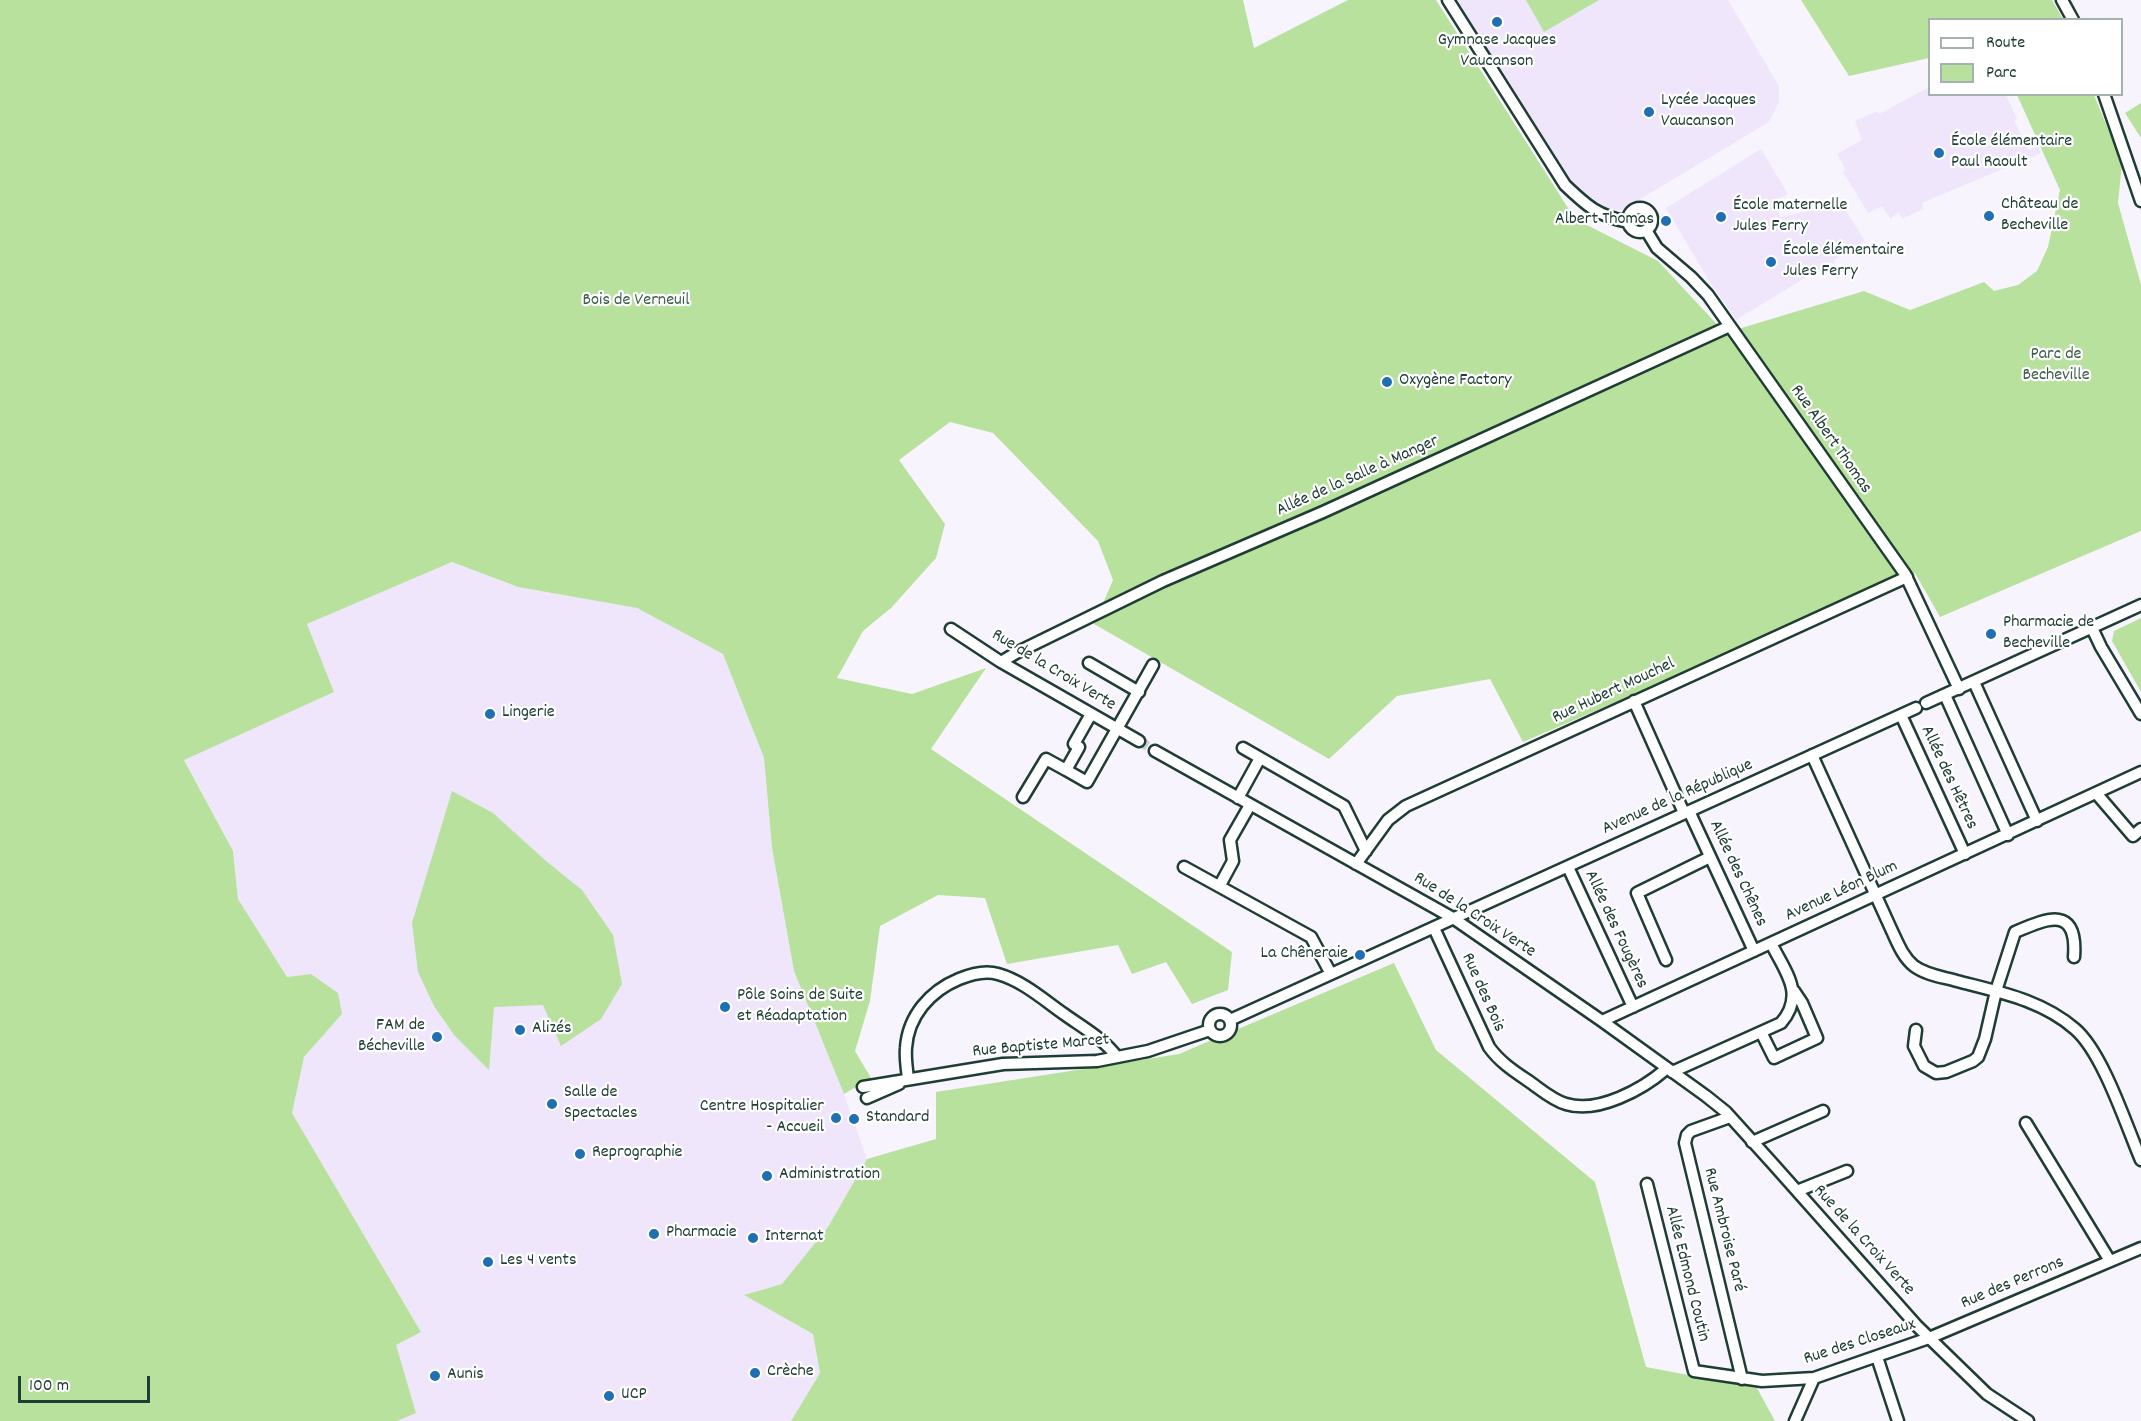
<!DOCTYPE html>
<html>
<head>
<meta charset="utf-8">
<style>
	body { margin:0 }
	#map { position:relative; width:2141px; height:1421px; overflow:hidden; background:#f8f4fe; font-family:Dekko,sans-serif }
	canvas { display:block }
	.legend { position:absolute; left:1928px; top:18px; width:195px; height:78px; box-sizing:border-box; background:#fff; border:2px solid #a5b1ae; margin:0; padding:8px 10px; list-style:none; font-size:18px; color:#1f3d34 }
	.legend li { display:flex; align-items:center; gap:12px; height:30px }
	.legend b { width:30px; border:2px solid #a5b1ae }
	.scale { position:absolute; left:18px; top:1376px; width:132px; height:27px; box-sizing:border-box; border:3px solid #1f3d34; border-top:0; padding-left:8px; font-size:18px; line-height:21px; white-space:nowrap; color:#1f3d34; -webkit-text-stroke:4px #fff; paint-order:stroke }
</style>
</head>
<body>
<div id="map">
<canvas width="2141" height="1421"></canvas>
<ul class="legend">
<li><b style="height:8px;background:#fff"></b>Route</li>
<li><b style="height:16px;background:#b8e19d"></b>Parc</li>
</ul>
<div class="scale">100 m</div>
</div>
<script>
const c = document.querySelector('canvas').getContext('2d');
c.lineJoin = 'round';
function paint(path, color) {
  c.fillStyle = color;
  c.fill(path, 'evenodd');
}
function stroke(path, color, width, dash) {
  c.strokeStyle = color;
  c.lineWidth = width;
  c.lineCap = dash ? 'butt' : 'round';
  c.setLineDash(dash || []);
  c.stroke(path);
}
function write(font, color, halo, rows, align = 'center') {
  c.font = font + ' Dekko,sans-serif';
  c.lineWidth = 4.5;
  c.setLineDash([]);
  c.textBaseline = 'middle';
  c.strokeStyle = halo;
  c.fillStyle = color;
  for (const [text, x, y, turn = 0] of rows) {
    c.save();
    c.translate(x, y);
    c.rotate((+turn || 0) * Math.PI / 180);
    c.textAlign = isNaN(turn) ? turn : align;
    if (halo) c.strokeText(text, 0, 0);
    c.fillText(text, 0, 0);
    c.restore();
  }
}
paint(new Path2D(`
	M1456,0H1728L1779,86V102L1769,122L1622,210H1612L1570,185Z
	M1929,87L1930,94L2006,95L2017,119L2014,121L2029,150L2038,146L2041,153L1922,203L1924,209L1902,219L1899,213L1890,218L1882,206L1868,213L1843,172L1846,170L1837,154L1862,140L1855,121L1877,111L1879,114Z
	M1761,149L1788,194L1773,202L1781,217L1842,204L1865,241L1834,260L1835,263L1833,264L1831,262L1736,320L1709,281L1666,208Z
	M452,562L518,587L637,608L723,654L764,758L772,848L794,971L844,1094L867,1159L828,1227L782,1284L745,1295L813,1334L820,1373L791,1421H397L416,1412L395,1345L421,1332L292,1113L304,1057L342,1014L311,974L287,977L238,899L233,851L184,759L334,692L307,624Z`), '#efe6fc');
paint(new Path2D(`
	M0,0H1243L1254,48L1348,0H1436L1575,219L1658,261L1725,333L1864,291L1910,310L1984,282L1994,291L2018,285L2037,271L2048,247L2060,190L2017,95H2094L2122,163L2118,203L2141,285V531L1940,617L1915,573L1523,742L1490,679L1397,696L1329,759L1094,624L1113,580L1098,541L993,433L950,422L899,460L945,524L936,558L891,608L863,631L837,678L912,694L986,668L931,749L1232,952L1228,990L1192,1004L1166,962L1132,974L1118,945L1007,964L985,898L938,895L880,926L870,1001L855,1051L871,1078L844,1094L794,971L772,848L764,758L723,654L637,608L518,587L452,562L307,624L334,692L184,760L233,851L238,899L287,977L311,974L338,993L342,1014L304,1057L292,1113L421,1332L396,1345L416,1413L397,1421H0Z
	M1526,0H1599L1544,32Z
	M1801,0H2052L2063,19L1930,20L1929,58L1849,76Z
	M2141,103V138L2125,113Z
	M2141,618V692L2112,641L2114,631Z
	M452,791L493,813L546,861L582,890L613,935L622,984L601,1019L561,1046L543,1005L494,1007L489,1070L454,1035L434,1006L418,972L412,923Z
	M1394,963L1436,1050L1595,1182L1646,1367L1757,1388L1775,1421H791L820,1373L813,1334L744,1295L782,1284L828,1227L867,1159L936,1139V1092L1179,1054Z`), '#b8e19d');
stroke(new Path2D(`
	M1139,741L1155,751`), '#cdcfd6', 10, [10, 5]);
const street = new Path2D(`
	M1448,0L1565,185C1587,206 1598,216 1628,222
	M2062,0L2073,20
	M2104,94L2141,201
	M1628 220a12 12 0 1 1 24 0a12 12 0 1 1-24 0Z
	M1646,230L1657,248L1691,277L1708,295L1905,574L1959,689
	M2092,628L2101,647L2141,714
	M951,629L1001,662L1139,741
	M1001,662L1016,653L1163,581L1323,512L1730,326
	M1089,663L1139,692
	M1974,682L2037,821
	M1945,695L2008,835
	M1634,701L1684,813
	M1926,703L2141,605
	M1901,715L1965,854
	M1243,748L1344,806L1366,851
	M1155,751L1453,918L1602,1021L1706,1096L1726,1112L1773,1164L1917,1326L1987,1394L2028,1421
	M1812,755L1892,931C1898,944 1903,957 1914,966C1926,975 1943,977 1957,981C1999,992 2042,1000 2075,1029C2103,1053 2126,1125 2141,1160
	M1066,770L1087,782L1153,665
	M2096,793L2133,836L2141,829
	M1023,797L1046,759L1066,770L1079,747L1074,744L1091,714
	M1238,798L1260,758
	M1689,811L1754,951
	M1356,864L1388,820L1406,806L1907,577
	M1184,867L1311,937L1331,974
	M1568,867L1633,1007
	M1220,885L1233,861L1230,840L1250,805
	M1434,928L1489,1047C1499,1061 1512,1070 1527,1080C1539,1088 1552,1100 1566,1104C1598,1114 1643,1089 1666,1069
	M1666,960L1637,893L1710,857
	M1209 1025a11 11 0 1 1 22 0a11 11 0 1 1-22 0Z
	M1230,1020L1916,708
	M1602,1021L2141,772
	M1916,1030L1914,1046L1924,1066L1936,1073L1946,1072L1973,1061L1978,1057L1985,1039L1996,991L2015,932C2046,919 2078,904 2074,957
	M1761,1032L1774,1058L1817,1038L1802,1003L1794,991
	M1672,1072L1781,1023C1806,994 1785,972 1771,943
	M908,1079C907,1069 905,1058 906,1048C908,1016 930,991 959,979C971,974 985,970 998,974C1023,981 1044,1000 1064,1014C1082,1027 1104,1039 1117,1057
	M863,1087L1003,1064L1097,1061L1148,1051L1210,1030
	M867,1098L899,1084
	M1730,1117L1691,1131L1687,1135L1685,1143L1742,1379
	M2026,1123L2110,1261
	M1752,1142L1823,1111
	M1647,1184L1694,1371L1762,1381L1814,1378L1929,1338L2141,1248
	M1797,1191L1847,1171
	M1877,1357L1898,1421
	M1795,1421L1814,1378`);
stroke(street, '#1f3d34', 15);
stroke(street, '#fff', 10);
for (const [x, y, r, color] of [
	[1497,22,6,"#1f6fb2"],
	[1649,112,6,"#1f6fb2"],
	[1939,153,6,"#1f6fb2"],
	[1989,216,6,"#1f6fb2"],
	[1721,217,6,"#1f6fb2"],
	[1666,221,6,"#1f6fb2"],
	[1771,262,6,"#1f6fb2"],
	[1387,382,6,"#1f6fb2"],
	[1991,634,6,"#1f6fb2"],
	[490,714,6,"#1f6fb2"],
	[1360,955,6,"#1f6fb2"],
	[725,1007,6,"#1f6fb2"],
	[520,1030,6,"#1f6fb2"],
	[437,1037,6,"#1f6fb2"],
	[552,1104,6,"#1f6fb2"],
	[836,1118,6,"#1f6fb2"],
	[854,1119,6,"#1f6fb2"],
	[580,1154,6,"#1f6fb2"],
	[767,1176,6,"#1f6fb2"],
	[654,1234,6,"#1f6fb2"],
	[753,1238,6,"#1f6fb2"],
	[488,1262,6,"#1f6fb2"],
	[755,1373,6,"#1f6fb2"],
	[435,1376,6,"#1f6fb2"],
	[609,1396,6,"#1f6fb2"]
]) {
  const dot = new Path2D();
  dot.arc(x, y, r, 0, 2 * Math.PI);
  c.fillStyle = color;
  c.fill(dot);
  stroke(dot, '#fff', 2);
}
write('18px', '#1f3d34', '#fff', [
	["Gymnase Jacques",1497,42,"center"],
	["Vaucanson",1497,63,"center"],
	["Lycée Jacques",1661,102],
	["Vaucanson",1661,123],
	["École élémentaire",1951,143],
	["Paul Raoult",1951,164],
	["Château de",2001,206],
	["Becheville",2001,227],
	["École maternelle",1733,207],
	["Jules Ferry",1733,228],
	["Albert Thomas",1654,221,"right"],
	["École élémentaire",1783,252],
	["Jules Ferry",1783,273],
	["Oxygène Factory",1399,382],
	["Pharmacie de",2003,624],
	["Becheville",2003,645],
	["Lingerie",502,714],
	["La Chêneraie",1348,955,"right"],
	["Pôle Soins de Suite",737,997],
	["et Réadaptation",737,1018],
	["FAM de",425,1027,"right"],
	["Bécheville",425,1048,"right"],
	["Alizés",532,1030],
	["Salle de",564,1094],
	["Spectacles",564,1115],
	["Centre Hospitalier",824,1108,"right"],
	["- Accueil",824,1129,"right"],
	["Standard",866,1119],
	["Reprographie",592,1154],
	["Administration",779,1176],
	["Pharmacie",666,1234],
	["Internat",765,1238],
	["Les 4 vents",500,1262],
	["Crèche",767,1373],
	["Aunis",447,1376],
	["UCP",621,1396]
], 'left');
write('18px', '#3e5e49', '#fff', [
	["Bois de Verneuil",636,302],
	["Parc de",2056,356],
	["Becheville",2056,377]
]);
write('18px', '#1f3d34', '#fff', [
	["Rue Albert Thomas",1830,440,55],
	["Allée de la Salle à Manger",1358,477,-24],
	["Rue de la Croix Verte",1053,671,31],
	["Rue Hubert Mouchel",1614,692,-25],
	["Allée des Hêtres",1948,778,65],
	["Avenue de la République",1678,798,-24],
	["Allée des Chênes",1737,874,65],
	["Avenue Léon Blum",1842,892,-25],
	["Rue de la Croix Verte",1474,916,33],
	["Allée des Fougères",1615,930,65],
	["Rue des Bois",1482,993,66],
	["Rue Baptiste Marcet",1041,1047,-5],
	["Rue Ambroise Paré",1723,1230,76],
	["Rue de la Croix Verte",1863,1241,48],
	["Allée Edmond Coutin",1686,1274,76],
	["Rue des Perrons",2013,1284,-23],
	["Rue des Closeaux",1860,1343,-18]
]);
</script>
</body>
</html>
